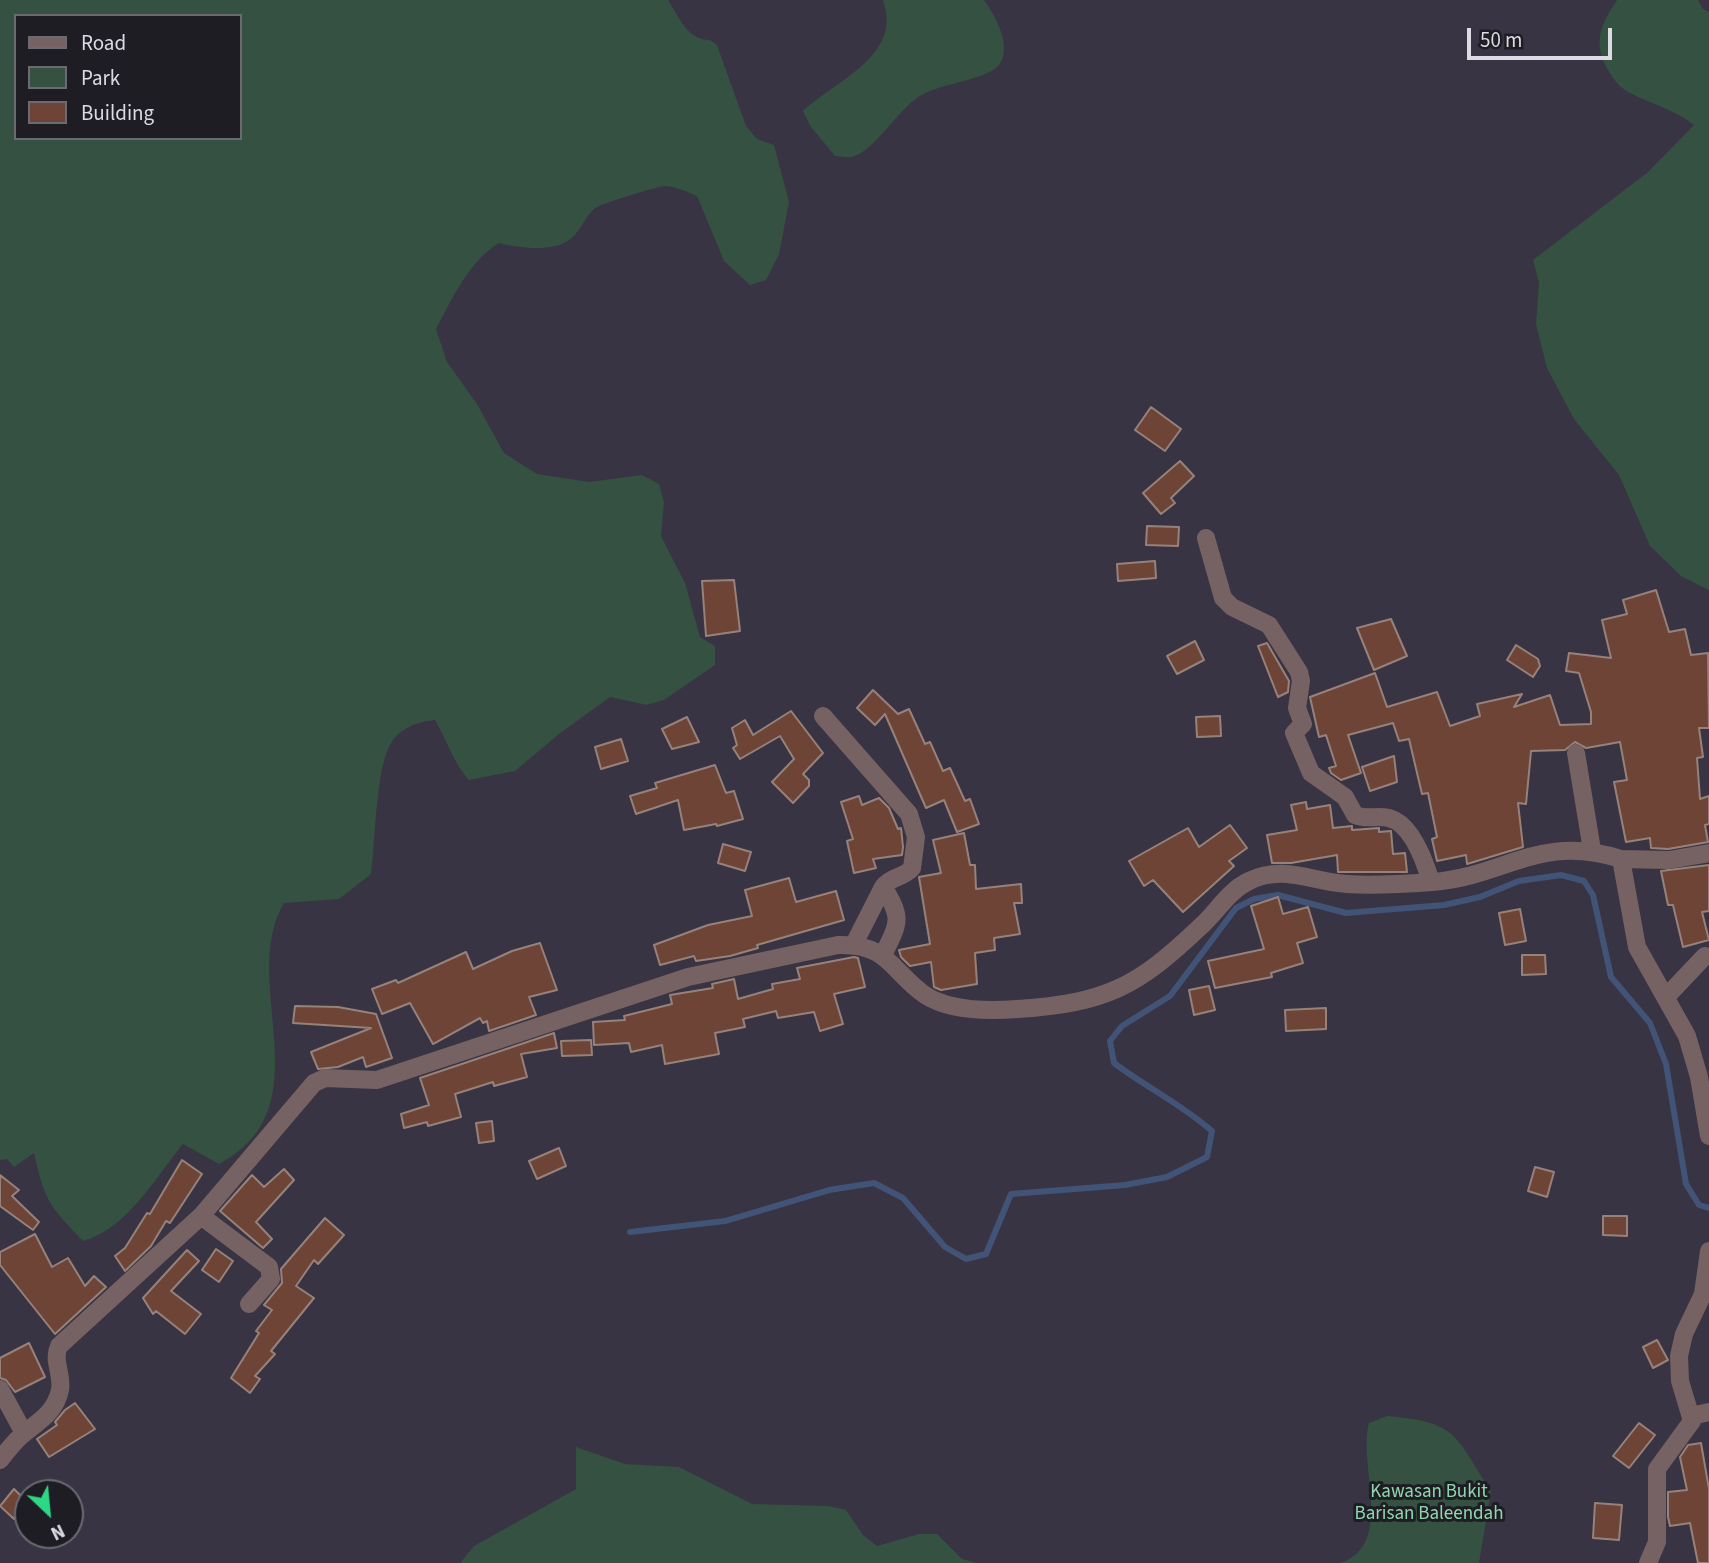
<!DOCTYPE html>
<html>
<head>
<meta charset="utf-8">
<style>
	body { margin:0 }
	#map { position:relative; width:1709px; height:1563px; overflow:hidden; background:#383443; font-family:"Source Sans 3",sans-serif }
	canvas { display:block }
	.legend { position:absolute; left:14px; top:14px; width:228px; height:126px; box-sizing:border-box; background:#1f1d24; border:2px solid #6b6971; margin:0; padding:9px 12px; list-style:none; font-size:21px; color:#dddae4 }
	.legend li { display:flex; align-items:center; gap:14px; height:35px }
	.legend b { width:35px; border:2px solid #6b6971 }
	.north { position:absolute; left:14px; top:1479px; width:70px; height:70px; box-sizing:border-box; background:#1f1d24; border:2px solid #6b6971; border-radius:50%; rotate:154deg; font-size:19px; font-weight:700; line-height:28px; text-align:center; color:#dddae4 }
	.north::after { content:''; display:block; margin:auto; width:24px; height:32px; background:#2cd884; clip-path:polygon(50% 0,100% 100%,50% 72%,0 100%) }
	.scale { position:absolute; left:1467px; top:28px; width:145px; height:32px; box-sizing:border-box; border:4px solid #dddae4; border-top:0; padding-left:9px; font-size:21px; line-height:24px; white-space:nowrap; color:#dddae4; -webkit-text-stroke:5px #1f1d24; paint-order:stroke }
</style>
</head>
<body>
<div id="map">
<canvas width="1709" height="1563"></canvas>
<ul class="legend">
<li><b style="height:9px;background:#776263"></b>Road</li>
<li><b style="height:19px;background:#345141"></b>Park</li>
<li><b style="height:19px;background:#6d4436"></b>Building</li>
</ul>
<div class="north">N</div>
<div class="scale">50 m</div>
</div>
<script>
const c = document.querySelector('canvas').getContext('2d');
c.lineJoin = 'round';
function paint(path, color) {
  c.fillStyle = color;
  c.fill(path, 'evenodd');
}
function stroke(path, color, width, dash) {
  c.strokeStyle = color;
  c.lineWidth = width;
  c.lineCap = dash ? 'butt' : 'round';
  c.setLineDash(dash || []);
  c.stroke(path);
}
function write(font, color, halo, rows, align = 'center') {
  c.font = font + ' "Source Sans 3",sans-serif';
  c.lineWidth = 6;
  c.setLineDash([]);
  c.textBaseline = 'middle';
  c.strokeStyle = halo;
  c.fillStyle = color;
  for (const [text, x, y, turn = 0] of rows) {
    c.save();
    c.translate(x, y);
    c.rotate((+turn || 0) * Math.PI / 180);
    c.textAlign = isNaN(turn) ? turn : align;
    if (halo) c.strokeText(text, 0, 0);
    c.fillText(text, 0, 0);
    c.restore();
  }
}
paint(new Path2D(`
	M0,0H668C680,18 687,40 710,40L717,45L746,126L757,139L774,145L789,202L779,254L766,280L750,285L724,261L697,196C688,192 676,187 666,186C660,185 601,204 595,208C586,216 581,229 572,238C555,253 519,248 499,243C469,261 452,299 436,329L447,362L477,404L504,453L537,474L589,482L642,475L659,484L664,502L661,536L685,583L700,637L715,646V665L664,700L647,705L610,697L559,734L515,771L469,780C453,763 447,740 435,720C417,722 399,728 390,745C376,770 375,843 371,874L339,899L284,903C237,982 327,1107 219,1164L183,1144C155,1178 127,1229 83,1241C49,1205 45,1202 34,1153L14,1167L7,1159L0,1160ZM16,16H240V138H16Z
	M883,0H984C995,15 1013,47 999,65C987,80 941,83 920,96C899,108 874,152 852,157C847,158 840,156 835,156L811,127L803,111C836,80 903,56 883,0Z
	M1617,0H1698L1703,9L1709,12V590L1681,576L1650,546L1619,475L1574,419L1547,368L1536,324L1539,283L1533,260L1648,172L1694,125C1675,110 1652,104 1630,93C1620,88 1613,79 1608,70C1592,43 1601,24 1617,0Z
	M1387,1416C1459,1422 1454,1435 1491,1491L1479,1563H1340C1396,1545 1357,1464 1369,1423Z
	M576,1447L625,1464L679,1467L752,1504L828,1506L846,1510L863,1535L877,1546L919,1534H937L962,1559L977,1563H460L474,1546L576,1489Z`), '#345141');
stroke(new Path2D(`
	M630,1232L725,1221L829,1190L874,1183L903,1198L945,1247L966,1259L986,1254L1011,1194L1125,1185L1167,1177L1207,1157L1212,1131C1181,1104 1146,1087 1114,1063L1110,1041L1122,1026L1170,996L1236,908L1254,899L1278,895L1346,913L1444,905L1480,897L1519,881L1561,875L1584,881L1593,895L1611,977L1650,1023L1666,1064L1686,1184L1699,1205L1709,1208`), '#415477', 6);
const building = new Path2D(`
	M1151,407L1181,429L1165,451L1135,430Z
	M1180,461L1194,476L1171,498L1175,503L1161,514L1143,493Z
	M1147,526L1179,527L1178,546L1146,545Z
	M1155,561L1156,578L1118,581L1117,564Z
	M734,580L740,631L706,636L702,581Z
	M1656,590L1669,632L1685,629L1691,655L1708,653L1709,728H1699L1703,757L1697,758L1700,799L1709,796V824L1705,825L1708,842L1668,849L1651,848L1650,838L1626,842L1614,782L1627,780L1620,742L1586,748L1575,742L1565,750L1531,751L1526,804L1518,803L1523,847L1467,864L1466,855L1437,861L1432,839L1437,837L1428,793L1422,794L1409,739L1399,741L1393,723L1348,735L1361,773L1341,780L1331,773L1329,768L1336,766L1326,735L1319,737L1310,697L1375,673L1387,707L1437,692L1450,726L1480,716L1477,704L1522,694L1514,707L1550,695L1560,725L1591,724V712L1579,673L1566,671L1569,653L1611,658L1602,620L1627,614L1623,600Z
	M1391,619L1407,656L1374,670L1357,628Z
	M1195,641L1204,660L1177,674L1167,656Z
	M1267,643L1289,681L1288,692L1278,697L1258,646Z
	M1516,645L1538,659L1540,666L1533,677L1507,660Z
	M873,690L898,714L909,709L925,744L930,742L943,771L950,768L965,801L970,799L979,824L957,832L944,800L926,808L885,714L875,725L857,708Z
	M791,711L823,753L803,774L809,780V786L793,803L772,782L794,759L780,736L740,759L733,748L737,745L732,728L745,720L753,735Z
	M1220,716L1221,736L1197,737L1196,717Z
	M687,717L699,742L672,749L662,729Z
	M621,739L628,761L601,769L595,747Z
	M1394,756L1397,782L1370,791L1362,767Z
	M715,765L726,793L734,791L743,819L717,826L716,824L684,830L678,800L636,814L630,796L657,788L655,783Z
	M859,796L862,805L879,798L889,808L898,829L901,828L903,847L902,855L873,859L876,868L854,873L847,841L853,839L841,802Z
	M1306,802L1307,809L1330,805L1333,828L1352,826V830L1379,828V832L1391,831L1393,854L1405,853L1407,872H1338L1337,855L1291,863H1272L1267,835L1297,830L1291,805Z
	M1230,825L1247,848L1229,861L1234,866L1183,912L1153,880L1144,886L1129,861L1188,828L1199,847Z
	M964,833L970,865H975L976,889L1021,884L1022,903H1014L1020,934L994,938L995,950L975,953L977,984L941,990L934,987L931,962L910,966L901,957L899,950L930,944L919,877L941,873L933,840Z
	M723,844L751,852L745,871L718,863Z
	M1709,865V911L1702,912L1709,940L1683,947L1673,905H1668L1661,871Z
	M789,878L796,902L836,891L844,920L757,945L758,948L730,956L696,961L694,956L660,965L654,945L708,925L752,916L745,890Z
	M1278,897L1283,914L1308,907L1317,937L1297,943L1303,963L1271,973L1272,977L1215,988L1208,961L1264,949L1251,906Z
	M1520,909L1526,941L1505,945L1499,913Z
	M540,943L557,990L529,997L536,1015L489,1031L487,1021L483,1023L480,1018L433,1044L410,1003L382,1014L372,989L396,980L398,983L466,952L473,969L512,951Z
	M1522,955H1545L1546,974L1522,975Z
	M854,957L858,958L865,987L834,994L843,1024L820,1031L814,1012L778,1018L776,1011L743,1019L745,1027L715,1033L719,1054L665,1064L662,1045L631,1052L629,1043L594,1045L593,1022L625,1020L624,1016L672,1004L670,995L713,988L712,984L734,979L738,999L773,989L772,984L800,979L797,968Z
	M1209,986L1215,1010L1194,1015L1189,990Z
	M295,1006L338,1007L376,1014L392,1058L366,1067L363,1057L338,1067L318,1069L311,1052L371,1028L293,1023Z
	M1326,1008V1029L1286,1031L1285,1010Z
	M554,1033L557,1048L521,1054L527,1077L494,1086L493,1082L455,1094L461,1117L428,1126L427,1122L404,1128L401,1114L429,1105L420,1078Z
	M591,1040L592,1055L562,1056L561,1041Z
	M492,1121L494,1141L479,1143L476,1123Z
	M559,1148L566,1166L537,1179L529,1161Z
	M182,1160L202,1174L170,1223L166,1221L151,1246L125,1271L115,1256L125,1248L147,1213L150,1214Z
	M1535,1167L1554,1172L1547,1197L1528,1191Z
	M284,1169L294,1180L256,1222L272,1239L263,1248L220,1211L252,1175L264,1187Z
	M0,1175L19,1190L12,1196L39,1222L33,1230L0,1206Z
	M1603,1216H1627V1236L1603,1235Z
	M325,1218L344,1235L318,1264L314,1260L296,1286L314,1298L271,1351L275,1354L255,1376L260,1379L250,1393L231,1378L259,1333L256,1331L272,1310L264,1305L282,1283L281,1269Z
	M35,1234L52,1267L68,1258L85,1286L94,1276L106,1287L55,1334L0,1265V1252Z
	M216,1249L233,1261L219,1282L202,1270Z
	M187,1250L199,1261L171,1291L201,1314L185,1334L156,1311L153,1314L143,1298Z
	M1657,1340L1668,1360L1653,1368L1643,1347Z
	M29,1343L45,1377L15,1392L6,1380L0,1378V1358Z
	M75,1403L95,1429L49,1457L37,1439L57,1425L55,1422L65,1410Z
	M1639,1423L1655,1435L1629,1468L1613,1456Z
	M1701,1443L1709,1489V1563H1698L1690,1523L1670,1526L1668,1517V1492L1687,1490L1680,1457L1688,1445Z
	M14,1489L28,1503L14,1519L0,1506Z
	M1595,1503L1622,1505L1619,1540L1593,1538Z`);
paint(building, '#6d4436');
stroke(building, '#96827b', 2);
stroke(new Path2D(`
	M1206,538L1223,598L1232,607L1269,625L1299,672L1301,681L1297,708L1303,724L1294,733L1311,773L1345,797L1355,815C1366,820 1377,815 1389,818C1412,824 1425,862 1431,882
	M823,716L909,814L916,837L912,868C904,878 891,876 883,887C903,918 899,923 883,955
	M1576,753L1592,850
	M1621,859L1669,860L1709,853
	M854,944L883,887
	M1667,996L1705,956
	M201,1216L269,1267L271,1279L249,1304
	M0,1389L24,1433
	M1691,1416L1709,1412
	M0,1460C7,1451 14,1442 22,1435C39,1421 55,1413 60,1390C63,1374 52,1361 59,1346L201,1216L314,1083L325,1078L377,1080L688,977L838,945C888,943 891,971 925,995C949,1011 991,1011 1018,1009C1106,1003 1137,987 1200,927C1217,912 1228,891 1249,881C1284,864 1312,882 1347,884C1375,886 1404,884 1432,882C1507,876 1539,833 1621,859L1637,947L1687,1036L1699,1077L1709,1136
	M1648,1563L1657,1542V1469L1692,1421L1680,1381L1679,1356L1684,1334L1703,1294L1709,1251`), '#776263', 18);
write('19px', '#90d7af', '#1f1d24', [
	["Kawasan Bukit",1429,1493],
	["Barisan Baleendah",1429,1515]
]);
</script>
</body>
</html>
